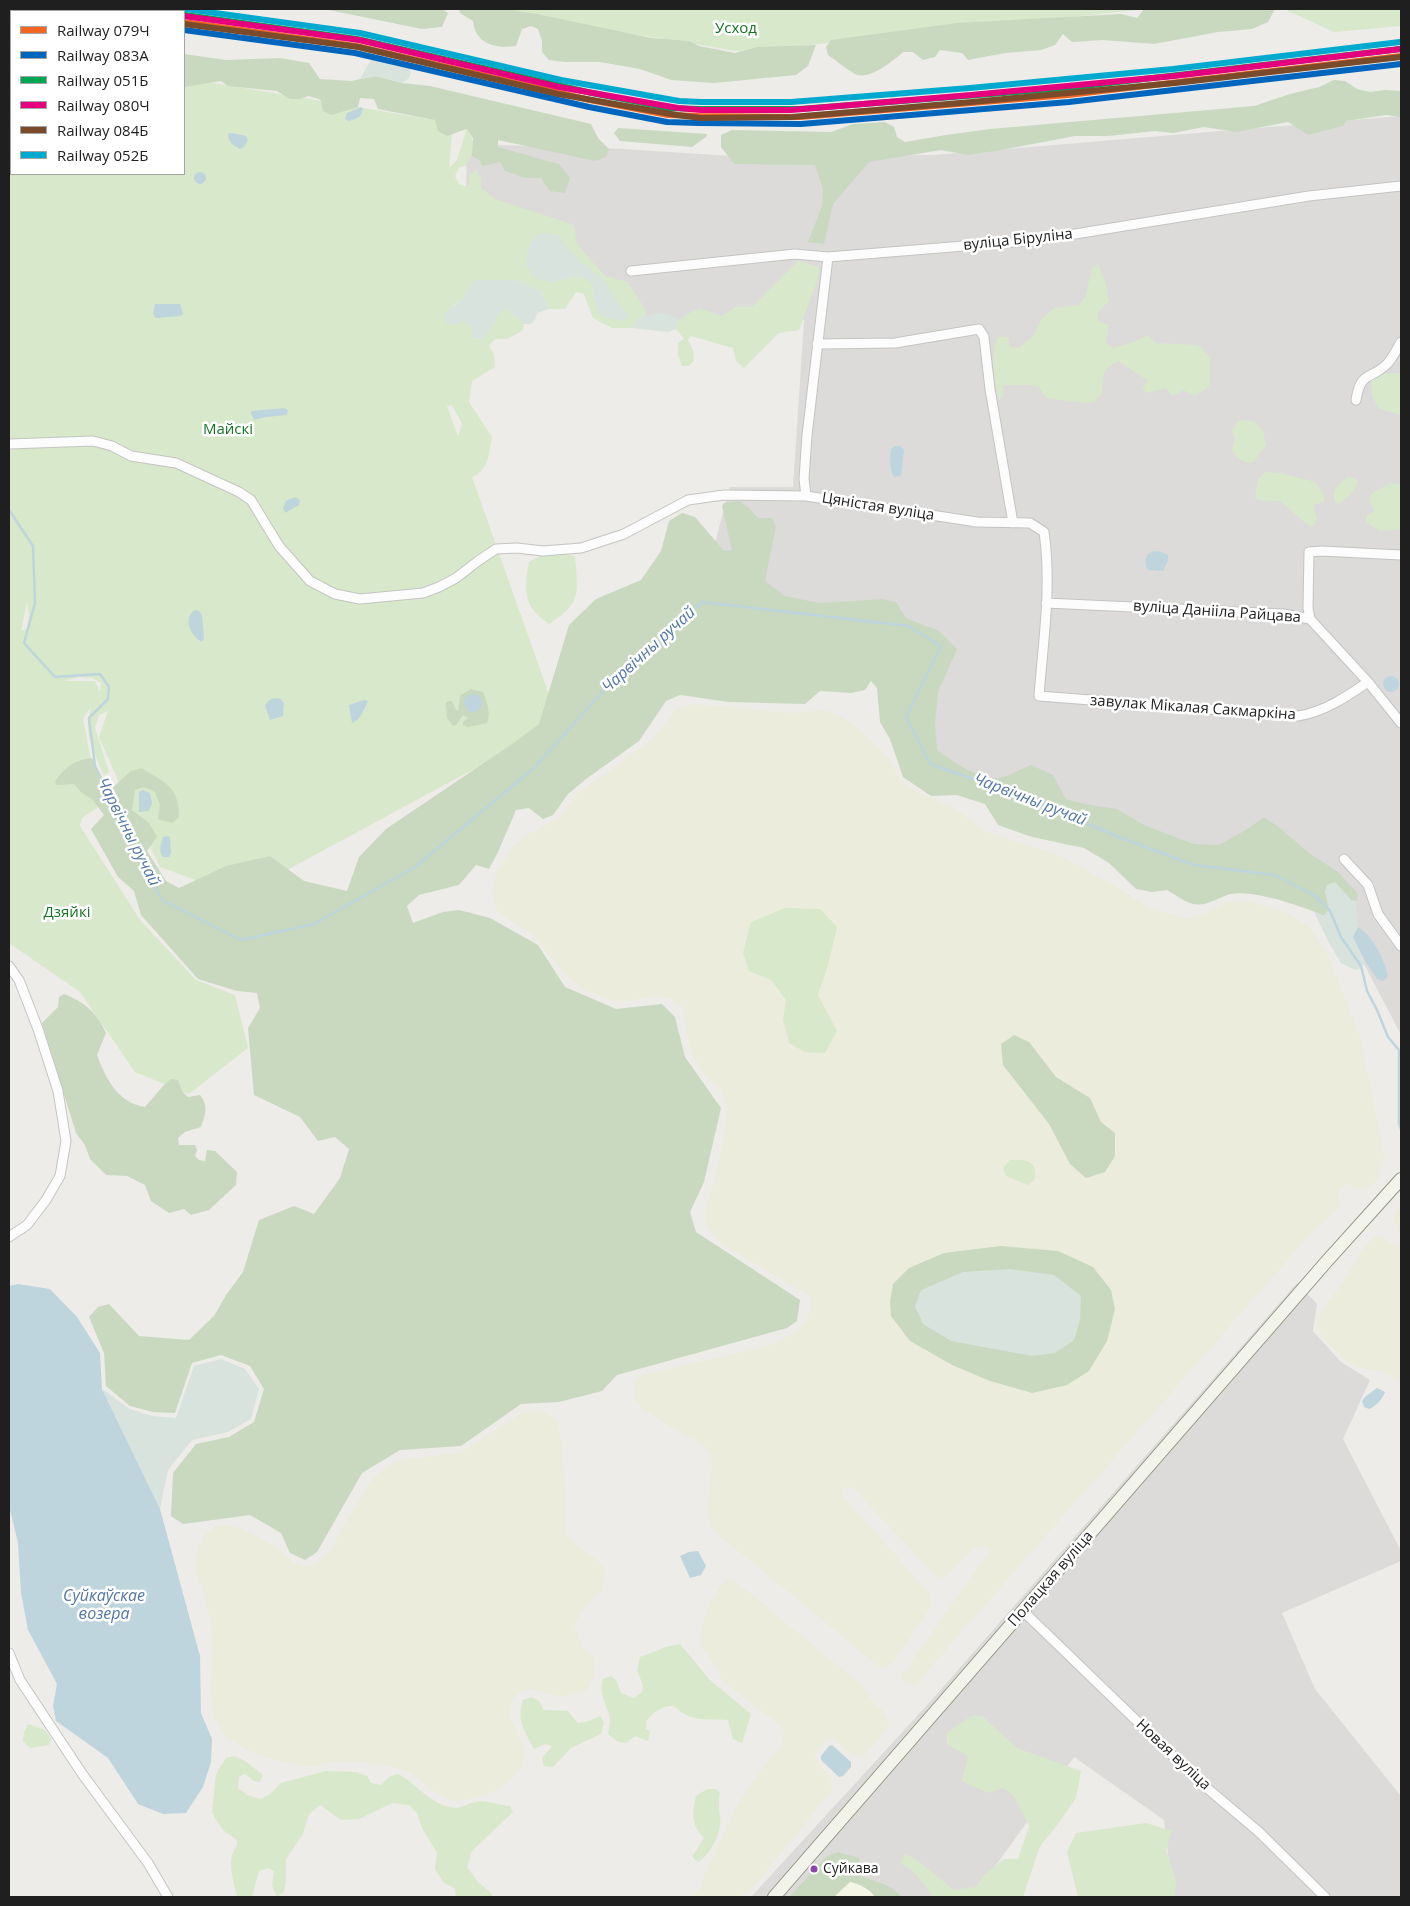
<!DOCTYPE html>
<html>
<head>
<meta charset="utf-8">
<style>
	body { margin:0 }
	#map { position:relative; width:1410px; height:1906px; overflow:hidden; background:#edece8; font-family:"Open Sans",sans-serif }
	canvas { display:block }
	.frame { position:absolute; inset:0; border:10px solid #1f1f1f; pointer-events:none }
	.legend { position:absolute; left:10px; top:10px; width:175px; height:165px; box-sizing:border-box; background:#fff; border:1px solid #a5a5a5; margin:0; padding:6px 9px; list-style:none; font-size:15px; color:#1f1f1f }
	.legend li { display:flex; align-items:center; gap:10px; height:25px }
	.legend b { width:25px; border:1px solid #a5a5a5 }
</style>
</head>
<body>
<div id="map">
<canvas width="1410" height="1906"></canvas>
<div class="frame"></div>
<ul class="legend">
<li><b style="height:6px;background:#f26522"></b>Railway 079Ч</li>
<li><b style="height:6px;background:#0065bd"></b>Railway 083А</li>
<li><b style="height:6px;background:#00a651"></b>Railway 051Б</li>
<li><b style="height:6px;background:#e5007d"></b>Railway 080Ч</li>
<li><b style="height:6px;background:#7a4b2a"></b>Railway 084Б</li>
<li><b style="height:6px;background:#00a9ce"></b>Railway 052Б</li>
</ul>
</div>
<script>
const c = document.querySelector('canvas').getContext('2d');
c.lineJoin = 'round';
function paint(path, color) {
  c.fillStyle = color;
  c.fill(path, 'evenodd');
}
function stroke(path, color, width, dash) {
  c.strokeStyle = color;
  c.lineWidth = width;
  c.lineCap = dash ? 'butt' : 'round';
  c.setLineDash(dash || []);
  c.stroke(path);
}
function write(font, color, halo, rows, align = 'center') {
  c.font = font + ' "Open Sans",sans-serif';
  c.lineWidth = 5;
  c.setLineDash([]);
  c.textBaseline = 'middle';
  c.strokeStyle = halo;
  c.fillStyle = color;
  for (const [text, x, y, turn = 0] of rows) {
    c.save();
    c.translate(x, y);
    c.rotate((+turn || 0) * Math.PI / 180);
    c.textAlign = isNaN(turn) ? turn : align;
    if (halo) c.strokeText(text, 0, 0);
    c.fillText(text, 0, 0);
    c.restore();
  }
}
paint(new Path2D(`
	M1401,116V1035L1335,908L932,762L909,717L943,645L700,598L730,487H793L804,320L641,321L466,191L467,144L623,149L747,157L934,155Z
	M1297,1283L1317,1304L1313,1331L1341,1362L1370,1380L1343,1439L1401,1551V1561L1282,1613L1315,1689L1401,1796V1897H1173L1164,1820L1074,1757L973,1897H751L929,1703Z`), '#dcdbd9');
paint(new Path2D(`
	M854,1872L886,1897H829Z`), '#f5f5e5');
paint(new Path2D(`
	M694,704L792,713L824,710L844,718L865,734L888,757L901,781L917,792L954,808L986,832L1058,855L1112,884L1152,910L1189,918L1205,913L1225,903L1243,900L1285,912L1311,928L1330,960L1360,1036L1383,1147L1384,1161L1378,1180L1369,1188H1357L1345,1183L1338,1193L1340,1206L1307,1238L916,1684H906L900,1678L990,1550L985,1546L975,1547L945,1578L936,1576L853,1488L846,1486L842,1490L843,1496L928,1592L932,1605L893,1663L887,1668L878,1666L713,1530L707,1513L712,1469L711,1454L704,1445L686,1436L642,1409L633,1395L634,1382L642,1375L769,1346L797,1332L807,1320L811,1307L809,1295L725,1246L714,1237L705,1222V1207L713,1185L723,1140L728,1108L721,1090L702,1072L690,1050L682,1006L669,998L652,996L631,1001L611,1000L584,990L565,974L533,935L497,911L492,893L496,873L513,846L533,831L560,818L576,795L641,748L663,727L675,710ZM828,965L818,995L828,1014L783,1019L786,1000L771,980ZM1029,1042L1056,1077L1090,1098L1101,1122L1115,1133L1070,1164L1049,1124L1003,1065ZM1058,1251L1107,1341L1032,1393L990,1381L952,1365L910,1341L893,1284Z
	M1401,1205V1380L1380,1371L1356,1367L1342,1358L1322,1336L1317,1325L1322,1308L1341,1286L1359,1254L1373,1237L1381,1236L1391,1243H1400L1401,1235L1393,1218Z
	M535,1411L546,1413L558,1421L565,1475L567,1534L577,1546L598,1560L606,1571L602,1589L585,1607L574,1625L584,1648L593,1659L595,1674L588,1690L568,1696L550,1695L531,1689L521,1691L512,1700L510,1717L526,1752L520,1770L506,1785L485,1795L465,1800L451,1801L436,1793L410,1772L386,1765L361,1762H332L310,1767L267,1758L248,1750L226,1737L214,1718L210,1690L212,1654L211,1624L203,1590L195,1571L196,1553L204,1536L214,1527L227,1525L242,1528L278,1548L293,1562L304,1567L316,1564L330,1551L363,1493L373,1478L395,1461L462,1452L520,1414Z
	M726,1580L735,1581L864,1687L871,1700L883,1711L888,1720L887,1729L864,1756L859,1757L852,1755L834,1739L827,1738L815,1754L817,1763L830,1777L833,1785L829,1794L756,1884L740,1897H692L701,1887L704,1875L738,1804L752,1782L782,1744L784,1733L778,1724L724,1682L700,1643V1632L707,1609L720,1586Z`), '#ebecdc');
paint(new Path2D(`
	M479,9H1146L743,52Z
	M1284,9H1401V26L1334,32Z
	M9,49H11V174H184V78L453,123L449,168L457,160L467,128C476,142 474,152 466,166L459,167L455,176L459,184L468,187L470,174L477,170L481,178V188L495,199L574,225L577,244L605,276L628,282L647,312L644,317L636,320L632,328H612L593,318L584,294L576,292L565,309H549L541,292L515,280H474L462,300L453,306L471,327L473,338L482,339L493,326L499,312L508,309L524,324L522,331L507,339H495L489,346L494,354L495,367L472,381L469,402L492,437C489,452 489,471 472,477L559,723L239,896L160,867L122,789L99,737L108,711L99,715L95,728L109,772L104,776C95,753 81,730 92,706L83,718L90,756L106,802L82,818L80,826L140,920L196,980L235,995L248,1048L189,1094L135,1072L80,992L9,943V504L10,502L9,499ZM558,235L569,250L582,264L601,277L616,300L627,313L594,297L592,284L583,276L569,277L552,283ZM452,405L462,424L458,437L447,406ZM27,602L29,615L27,628L21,631ZM79,677L93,678L101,683L100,692L95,681H64Z
	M798,261L819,267V276L799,330L779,333L744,368L736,361L733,348L691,336L688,340L693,350L694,361L689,366H682L678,355V343L684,339L676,329L679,319L699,308L722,316L735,307H752Z
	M1098,264L1106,284L1109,301L1097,313L1098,321L1109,325L1106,343L1113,348L1134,342L1148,335L1156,343L1198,345L1210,357L1209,387L1195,396L1183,390L1177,394L1171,395L1166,388L1147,393L1142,388L1147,380L1118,361C1098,372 1106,374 1102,391C1101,395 1097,398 1095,402L1085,403L1046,398L1039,387L1030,385H1003V397L999,400C994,380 989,355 998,337H1008L1010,347L1019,348L1033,336L1042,318L1055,308L1079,305L1086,295L1092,268Z
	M1401,373V415L1379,409L1372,396L1371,381L1380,374Z
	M1240,420L1254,421L1263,431L1266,445L1253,463C1244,464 1237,458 1232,451L1235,439L1232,431L1236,423Z
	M1265,472L1280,473L1315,482L1318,485L1325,498L1323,502L1314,505V509L1317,518L1314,526L1310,527L1280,501L1258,500L1255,497L1259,478Z
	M1349,477L1357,480L1358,484L1350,495L1339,504L1335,502C1331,490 1339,482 1349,477Z
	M1390,483L1401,484V529L1380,531L1367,523L1366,516L1374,511L1369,498L1374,492Z
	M554,553L575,556C578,593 582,603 549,624C544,620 538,616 534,611C523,598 526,577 529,562L540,556Z
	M785,908L820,909L837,927L828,965L818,995L837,1031L825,1053L805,1052L789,1043L783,1019L786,1000L771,980L749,971L743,953L751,922Z
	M1010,1160C1026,1159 1037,1160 1035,1179L1028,1185L1006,1176L1003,1168Z
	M680,1644L710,1680L751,1714L742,1743L733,1739L728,1720C706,1719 690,1722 674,1706C662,1705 654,1712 646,1721V1729L650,1731L648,1741L635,1736L626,1743L618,1742L608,1734C609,1728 611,1720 609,1714C605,1702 599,1693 603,1679L611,1676L616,1680L621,1693L634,1698L642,1692L643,1685L637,1670L640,1657C656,1652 663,1646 680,1644Z
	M532,1697L539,1701L544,1710L568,1711L578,1723L589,1721L600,1716L604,1722L601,1734L571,1748L553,1767L544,1766L542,1758L552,1746L545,1744L534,1749C525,1732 516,1720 523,1700Z
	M971,1716H982L1017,1748L1081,1771L1076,1798L1055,1828L1040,1846L1023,1897H933L914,1872L900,1863L905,1854L917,1860L954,1890L976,1887L984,1875L1004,1859H1018L1029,1826L1013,1795L1003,1788L988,1793L962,1781L968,1756L947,1744V1733Z
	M28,1724L45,1730L51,1739L49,1745L30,1748L23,1741L24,1732Z
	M234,1756L245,1761L263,1775L260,1782L254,1781L245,1774L239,1777L238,1788L247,1795L260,1799L269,1795L281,1783L326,1771L356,1772L367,1776L371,1783L381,1785L389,1777L398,1774C415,1783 428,1801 446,1806C462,1811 463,1804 476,1802C485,1800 500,1805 510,1806L513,1812L472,1851L467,1867L478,1882L491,1893L493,1897H456L455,1889L443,1882L435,1869L437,1853L422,1828L417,1813L409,1805L392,1803L359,1819L341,1820L320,1805L309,1814L302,1836L286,1859V1881L284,1892L277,1897L272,1886L274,1871L268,1868L259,1871L252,1897H237C234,1884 229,1868 232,1855C234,1849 238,1847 237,1840L223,1830L216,1820L212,1812L216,1774L226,1758Z
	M707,1789H716L720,1793C718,1804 719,1807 720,1817C722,1832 711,1854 698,1862L692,1857L704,1838C691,1824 692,1814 696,1796Z
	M1146,1823L1172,1831L1166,1850L1176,1880L1175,1897H1078L1067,1852L1076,1833Z`), '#d8e8ca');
paint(new Path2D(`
	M324,9H442L448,13L442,27L422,29Z
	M459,9H505L537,14L651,38L689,41L699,46L735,53L758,47L816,45L808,66L796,75L714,83L671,80L640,69L600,62H565L549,60L542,52V41L538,29L531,26L522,29L516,46C496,49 475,44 473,21L460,13Z
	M1144,9H1275L1268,22L1252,29L1218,32L1154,44L1103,40L1072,42L1063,34L1055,45L1041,50L1005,53L968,60L962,53L940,50L935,57L923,60L913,52H903C893,61 869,81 855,74C846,69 837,61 828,55L826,47L831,40L957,23L1121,14L1137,18Z
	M184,54L226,60L280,58L309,63L320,79L351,81L376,76L402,83L430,86L591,124L598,138L609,149L606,157L595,161L498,140V147L559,164L570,178L565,193L550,191L541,178H525L505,171L500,162L482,166L479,160L472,156L473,138L467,129L447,136L438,131L435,120L378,109L374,99L360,98L358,107L331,115L323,111L321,100L309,96L299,99H290L277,91L228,86L221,81L184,87Z
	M1334,80L1345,81L1357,89L1370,92L1385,90L1401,91V117L1386,115L1346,121L1343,126L1308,135L1288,122L1236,132L1204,127L1173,133L1155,131L1108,136H1075L1001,150L968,155L941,150L869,162L833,204L824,244L808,242L822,206L823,189L815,165L734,164L721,147V135L732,130L831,132L853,124L885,122L894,127L897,137L905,142L946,135L990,129L1254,106L1290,94L1319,87Z
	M618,128L707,134L706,137L692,147L620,141L614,133Z
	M739,501L749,508L758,518H772L776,526L765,581L785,596L819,603L883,599L896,602L906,618L939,631L957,649L938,692L935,724L937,750C954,762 975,778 997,778C1006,778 1022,768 1031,765L1053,775L1066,799L1085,804L1117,809L1144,825L1194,844L1219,845L1246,830L1264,817L1280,828L1309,853L1338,872L1358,894L1356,901L1351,900L1335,883L1325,892L1329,909L1324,916C1302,906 1254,890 1231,894C1225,895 1218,899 1213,901C1193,910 1184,900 1167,890L1152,892L1136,889L1109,863L1084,848L1032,837L998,825L985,804L957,795L931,796L903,777L890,739L880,722L877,688L871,681L865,690L851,693L820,691L805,704L729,702L680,695L666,701L639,741L586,779L568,794L553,815L543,819L529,808L516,810L498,852L489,869L476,865L459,885L419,895L407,906L413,923L443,912L459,910L490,918L538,945L565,987L616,1009L662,1004L675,1017L685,1057L721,1108L704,1182L690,1212L696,1232L800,1300L797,1321L787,1328L617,1375L602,1391L559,1402L521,1404L461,1446L400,1450L362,1473L317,1552L305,1560L290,1553L281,1533L250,1515L183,1524L171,1516L173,1473L196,1444L229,1437L254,1422L264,1389L250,1366L221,1355L192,1363L175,1413L153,1412L130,1406L106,1386L104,1353L89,1317L98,1307L109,1304L139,1336L189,1340L214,1316L226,1295L243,1272L259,1220L294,1206L314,1214L340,1178L349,1149L335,1137L318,1141L300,1117L254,1095L248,1028L260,1008L257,993L237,991L198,979L141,915L134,891L118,877L91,829L104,815L93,800L82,793L74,784L57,785L55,782C61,770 80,756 93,759L100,779L112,788L131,771L142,768C165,783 179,786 179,817L172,823L158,819L160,805L155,792L144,787L135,790L132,810L149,823L157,837L147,851L166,881L179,888L226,866L270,856L304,881L347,891L359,857L386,829L512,744L539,724L569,625L596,599L641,580L661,551L669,521L682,513L695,517L724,551L732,550L722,506L724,503Z
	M471,689L483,692C487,702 491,713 487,723L468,727L463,725V722L468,718L463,715L456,725L453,726L447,718L446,703L449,701H452L456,710L458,711L460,696Z
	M64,994C84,1002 97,1012 106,1033L97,1055C106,1079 118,1103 145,1107L163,1086L171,1079L178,1080L182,1091L188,1097L200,1095C209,1106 205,1115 201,1127L185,1132L178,1138L179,1145H195L197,1150L195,1156L199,1160L205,1161L207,1150L215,1151L237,1172L236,1185L209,1210L191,1215L184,1209L169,1213L151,1201L145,1185L127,1176L106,1175L90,1159L85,1145L76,1133L42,1023L58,1007L59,997Z
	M1014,1035L1029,1042L1056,1077L1090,1098L1101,1122L1115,1133V1156L1105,1172L1086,1178L1070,1164L1049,1124L1003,1065L1001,1044Z
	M1001,1246L1058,1251L1093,1267L1111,1290L1115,1309L1107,1341L1089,1371L1067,1385L1032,1393L990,1381L952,1365L910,1341L891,1316L890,1301L893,1284L909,1268L944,1253Z
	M838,1852L859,1858L862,1877C875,1881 893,1885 901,1897H875C871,1890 858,1883 850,1882L834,1897H789L827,1856Z`), '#c8d9c0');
paint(new Path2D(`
	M372,58L407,65L411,72L409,78L402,83L376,76L360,79Z
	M542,233L558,235L569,250L582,264L601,277L616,300L628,314L626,320H617L600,316L594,297L592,284L583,276L569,277L552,283L534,278L525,263L528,249L535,236Z
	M474,280H515L541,292L549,309L537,313L535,320L531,324H524L508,309L500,312L493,326L483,339L472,338L471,327L464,320L458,324L447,326L444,314L462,300Z
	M653,313L667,314L679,319L676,329L668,332L632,328L636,320Z
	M1335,882L1351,900L1356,901L1358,927L1353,937L1365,961L1362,968L1355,970L1341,963L1328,941L1314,912L1324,916L1329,909L1325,892L1327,885Z
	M1010,1269L1054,1275L1081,1296L1080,1320L1074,1340L1055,1353L1032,1356L951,1341L923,1324L915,1306L921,1290L963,1272Z
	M221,1359L245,1369L259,1389L251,1419L228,1432L192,1440L168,1470L160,1509L102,1389L130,1409L152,1416L176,1418L194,1366Z`), '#d7e3dc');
paint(new Path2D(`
	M361,107L363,109C362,117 356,119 349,121L345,119L347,113Z
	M232,133L246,136L248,140L244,147L240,149C233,145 228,143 228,134Z
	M194 178a6 6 0 1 1 12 0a6 6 0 1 1-12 0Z
	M155,304H180L183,314L180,316L156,318L153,314Z
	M284,408L288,410L287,415L266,417L254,420L251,414V411Z
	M895,446H900L904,450L901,476L894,477C889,468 890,458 891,449Z
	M295,497L300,500L299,505L285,513L283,508L286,501Z
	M1154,551L1162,552L1168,555V561L1163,571L1148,570C1143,562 1145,554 1154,551Z
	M195,610L199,611L202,615L204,639L202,642C191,636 182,618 195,610Z
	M1383 684a8 8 0 1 1 16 0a8 8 0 1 1-16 0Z
	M464 703a9 9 0 1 1 18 0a9 9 0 1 1-18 0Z
	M274,698L281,699L284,704L283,716L270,720L265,706L268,701Z
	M364,700L368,701C364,709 361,720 352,723L349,705Z
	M143,790L150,793L152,803L149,811L139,812V792Z
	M167,836L170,837L171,853L169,857H163C158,851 161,844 163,837Z
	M1358,927C1372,935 1385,960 1388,976L1383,981L1377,979L1365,961L1353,937Z
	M18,1284L50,1289L77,1317L100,1353L102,1389L160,1509L200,1656L201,1713L212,1739L211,1762L203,1787L186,1813L163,1814L138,1804L108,1758L56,1721L53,1706L57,1684L28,1630L21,1593L18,1543L9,1506V1286Z
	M1377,1388L1385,1392C1383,1398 1376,1407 1369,1409L1364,1407L1362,1401L1365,1397Z
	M698,1551L706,1566L701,1575L690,1578L680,1556L689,1552Z
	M832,1745L851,1762V1767L843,1776L839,1777L821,1760V1756L829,1746Z`), '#bfd5dd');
stroke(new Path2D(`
	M9,510L33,546L35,603L24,643L55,677L100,674L109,687L108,699L89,718L95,766L162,900L241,940L314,924L415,867L534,768L604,690L702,602L908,626L941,646L906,717L930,764L1019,795L1119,837L1194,865L1275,875L1314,895L1330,911L1341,937L1361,966L1367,991L1377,1010L1388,1037L1399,1050V1124L1401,1129`), '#bfd5dd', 2.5);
const street = new Path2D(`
	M631,271L795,254L828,257L1038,240L1309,196L1401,186
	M817,344L895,343L979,329L984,337L990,389L1013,523
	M1356,400C1361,369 1371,381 1388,363C1393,357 1397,349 1401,342
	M9,444L93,441L112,446L131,456L176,463L239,492L251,500L279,546L310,581L335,594L360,599L423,593L439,587L456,578L478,561L496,549L517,548L543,551L581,548L624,534L688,500L724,495L806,496L977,522L1030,523L1044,532C1052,586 1043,642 1039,696L1298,716C1324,712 1346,697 1368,682
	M806,496L804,479L807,435L828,257
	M1046,603L1283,614L1310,619L1368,682L1401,723
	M1310,619L1308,608L1309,552L1322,551L1401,555
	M1344,859L1368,885L1378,914L1401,946
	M9,966L19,980L38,1029L58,1091L66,1141L60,1176L46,1200L27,1225L9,1237
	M1023,1611L1201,1783L1259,1832L1325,1897
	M9,1653L20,1680L83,1775L148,1863L168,1897`);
const secondary = new Path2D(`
	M774,1897L1327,1261L1401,1179`);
stroke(street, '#c4c4c2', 11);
stroke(secondary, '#939582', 14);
stroke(street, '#fcfcfc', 9);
stroke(secondary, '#f2f3eb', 12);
stroke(new Path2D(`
	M184,22L356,46L590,100L668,115L699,116L800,117L1068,95L1401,56`), '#f26522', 6);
stroke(new Path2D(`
	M184,30L355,53L589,107L667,122L699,123L801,124L1069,102L1401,64`), '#0065bd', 6);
stroke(new Path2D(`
	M185,15L357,39L592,93L669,108L699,109H800L1067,88L1400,49`), '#00a651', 6);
stroke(new Path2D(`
	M184,16L359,40L559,87L678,108L701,110H791L971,95L1174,76L1401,49`), '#e5007d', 6);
stroke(new Path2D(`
	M184,24L358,47L558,94L677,115L701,118L792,117L972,102L1175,83L1401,57`), '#7a4b2a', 6);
stroke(new Path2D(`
	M186,9L360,33L561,80L679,101L701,102H791L970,88L1173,69L1400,42`), '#00a9ce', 6);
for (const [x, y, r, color] of [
	[814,1869,4.5,"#8e44ad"]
]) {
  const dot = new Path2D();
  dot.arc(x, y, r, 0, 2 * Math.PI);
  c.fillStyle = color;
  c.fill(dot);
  stroke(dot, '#fff', 2);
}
write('14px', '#1f1f1f', '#fff', [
	["Суйкава",823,1869]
], 'left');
write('15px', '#167524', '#fff', [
	["Усход",736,29],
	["Майскі",228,430],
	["Дзяйкі",67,913]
]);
write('15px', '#1f1f1f', '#fff', [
	["вуліца Біруліна",1018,240,-6],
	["Цяністая вуліца",878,507,9],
	["вуліца Данііла Райцава",1217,612,4],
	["завулак Мікалая Сакмаркіна",1193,708,4],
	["Полацкая вуліца",1051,1579,-49],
	["Новая вуліца",1173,1755,43]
]);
write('italic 16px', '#5478a6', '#fff', [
	["Чарвічны ручай",649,650,-42],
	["Чарвічны ручай",1030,800,21],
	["Чарвічны ручай",128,832,63],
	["Суйкаўскае",104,1596],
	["возера",104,1614]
]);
</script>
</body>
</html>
